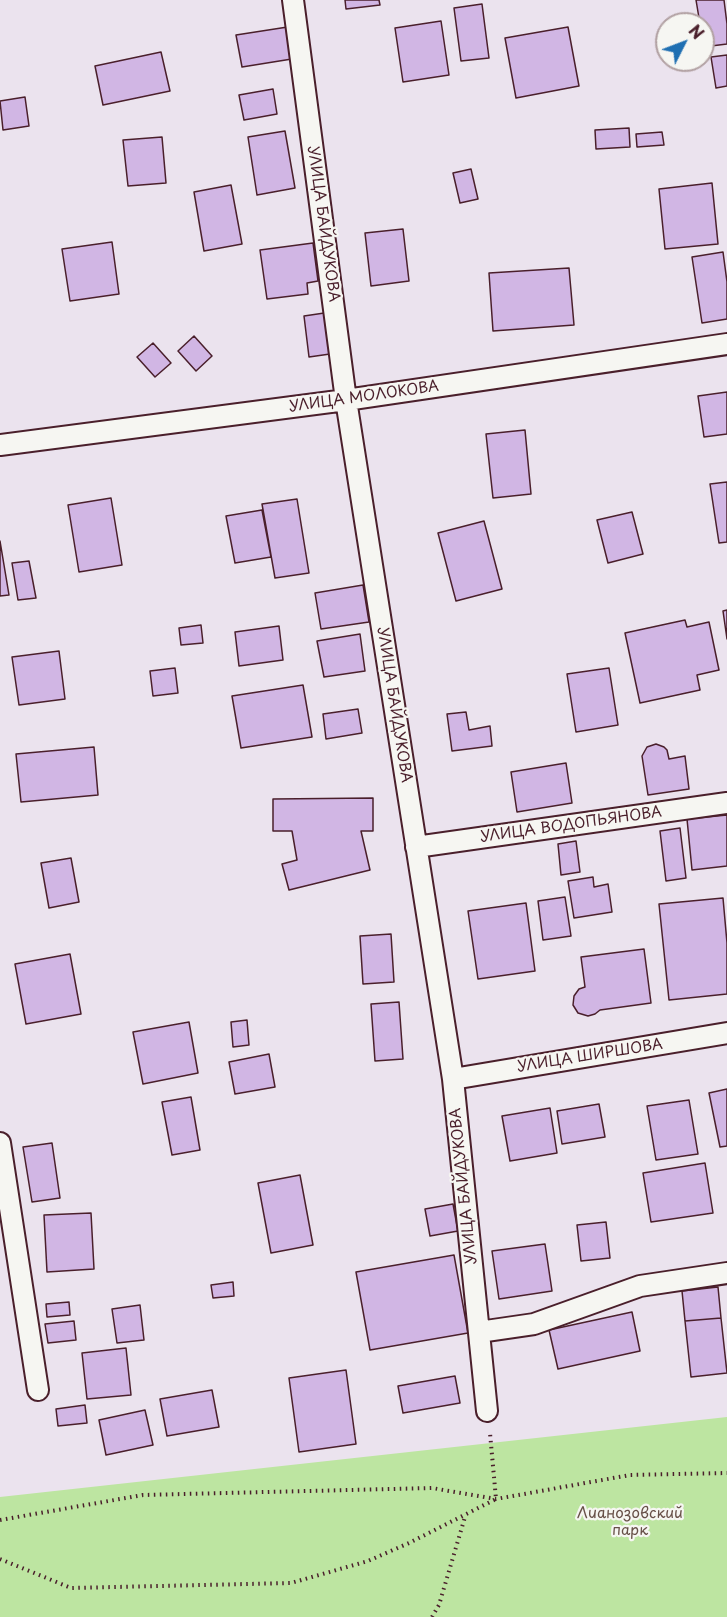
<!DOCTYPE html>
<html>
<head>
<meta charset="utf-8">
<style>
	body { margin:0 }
	#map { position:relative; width:727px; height:1617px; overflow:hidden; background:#ebe3ee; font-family:"Playpen Sans",sans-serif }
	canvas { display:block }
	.north { position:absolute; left:655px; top:12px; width:60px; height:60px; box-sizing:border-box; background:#f6f6f2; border:2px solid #b1a0a2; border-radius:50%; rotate:48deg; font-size:16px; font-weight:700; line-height:24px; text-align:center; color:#4a1f2b }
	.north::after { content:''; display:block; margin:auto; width:21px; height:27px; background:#1f6fb2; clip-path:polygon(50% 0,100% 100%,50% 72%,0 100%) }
</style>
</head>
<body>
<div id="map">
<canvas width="727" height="1617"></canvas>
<div class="north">N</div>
</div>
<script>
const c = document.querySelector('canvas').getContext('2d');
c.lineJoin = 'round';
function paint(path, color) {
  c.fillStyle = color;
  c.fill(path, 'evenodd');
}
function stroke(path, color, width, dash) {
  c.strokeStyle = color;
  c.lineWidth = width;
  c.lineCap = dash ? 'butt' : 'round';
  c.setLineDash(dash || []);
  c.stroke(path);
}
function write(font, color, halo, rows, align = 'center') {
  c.font = font + ' "Playpen Sans",sans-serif';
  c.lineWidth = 4.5;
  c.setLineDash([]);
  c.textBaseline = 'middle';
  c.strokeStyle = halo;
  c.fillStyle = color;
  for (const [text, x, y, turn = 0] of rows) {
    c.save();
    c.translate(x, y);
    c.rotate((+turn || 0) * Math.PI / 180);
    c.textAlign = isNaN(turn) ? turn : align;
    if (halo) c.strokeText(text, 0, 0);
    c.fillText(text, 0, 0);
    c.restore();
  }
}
paint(new Path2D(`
	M727,1417V1617H0V1497Z`), '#bde5a1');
const building = new Path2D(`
	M345,0H379L380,5L346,9Z
	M696,0H724L727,24V44L703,47V24H700Z
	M482,4L489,58L461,61L454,8Z
	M441,21L449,75L403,82L395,28Z
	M294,26L298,58L242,67L236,35Z
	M568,27L579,86L516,98L505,38Z
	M161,52L170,91L103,105L95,66Z
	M727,55V86L716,88L711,57Z
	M273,89L277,114L244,120L239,95Z
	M25,97L29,126L3,130L0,101Z
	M629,128L630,147L596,149L595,130Z
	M285,131L295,188L257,195L248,137Z
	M662,132L664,145L637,147L636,134Z
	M162,137L166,183L128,186L123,140Z
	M471,169L478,199L460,203L453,173Z
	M712,183L718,244L665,249L659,189Z
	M231,185L242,244L204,251L194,192Z
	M403,229L409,281L371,286L365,233Z
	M112,242L119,294L70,301L62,249Z
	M313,243L318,281L307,283L308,294L267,299L260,250Z
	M723,252L727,282V319L702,323L692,257Z
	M569,268L574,325L493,331L489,273Z
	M331,312L337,353L309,357L304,316Z
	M194,336L212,356L196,371L178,351Z
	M153,343L171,363L155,377L137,357Z
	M727,392V434L704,437L698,396Z
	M525,430L531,494L493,498L486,434Z
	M727,482V542L719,543L710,484Z
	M111,498L122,565L79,572L68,505Z
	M297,499L309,573L275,578L262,504Z
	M262,510L271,557L235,563L226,516Z
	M632,512L643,554L608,563L597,520Z
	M484,521L502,589L456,601L438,533Z
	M0,541L9,595L0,596Z
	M29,561L36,598L18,600L12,563Z
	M363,585L369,622L321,629L315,593Z
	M727,610V639L723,611Z
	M685,620L687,627L709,622L719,670L697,675L700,690L640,703L625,633Z
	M201,625L203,643L181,645L179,628Z
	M279,626L283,660L239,666L235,632Z
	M360,634L365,671L324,677L317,641Z
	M59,651L65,699L19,705L12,657Z
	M175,668L178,693L153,696L150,671Z
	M609,668L618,725L576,732L567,674Z
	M303,685L312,737L241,748L232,696Z
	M358,709L362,733L326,739L323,714Z
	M466,712L469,730L490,726L492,746L452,751L447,714Z
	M656,744L664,747L667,750L669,759L685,756L689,789L648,795L642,756L647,747Z
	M94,747L98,795L21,802L16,754Z
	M566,763L572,803L517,812L511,772Z
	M373,798V831H361L370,870L289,890L282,864L297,860L292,831H273V799Z
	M727,815V866L692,870L687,819Z
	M680,828L686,878L666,881L660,831Z
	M576,841L580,872L561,875L558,844Z
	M71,858L79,902L49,908L41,863Z
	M593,877L594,887L608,884L612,912L574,918L568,881Z
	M565,897L571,936L543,940L538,901Z
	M723,898L727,943V994L669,1000L659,904Z
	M526,903L535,971L478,979L468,911Z
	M391,934L394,982L363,984L360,936Z
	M644,949L651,1003L600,1010L595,1014L588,1016L578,1013L573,1005L574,996L579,989L585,987L581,957Z
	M70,954L81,1014L26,1024L15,964Z
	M399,1002L403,1059L375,1061L371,1004Z
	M247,1020L249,1045L233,1047L231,1022Z
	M189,1022L198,1073L143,1084L133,1032Z
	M269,1054L275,1087L235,1094L229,1062Z
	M727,1089V1146L720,1147L709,1093Z
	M191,1097L200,1150L172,1155L162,1102Z
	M689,1100L698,1154L656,1160L647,1106Z
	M599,1104L605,1137L562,1144L557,1111Z
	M550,1108L557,1153L510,1161L502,1116Z
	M52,1143L60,1198L32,1202L23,1147Z
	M705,1163L713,1213L651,1222L643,1173Z
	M300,1175L313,1245L271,1253L258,1183Z
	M453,1204L458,1231L430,1236L425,1209Z
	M91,1213L94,1269L47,1272L44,1215Z
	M606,1222L610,1258L581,1261L577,1225Z
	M545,1244L552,1291L499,1299L492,1251Z
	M454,1255L468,1333L370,1350L356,1272Z
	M233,1282L234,1296L213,1298L211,1285Z
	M718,1287L721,1318L685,1321L682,1291Z
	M69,1302L70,1315L47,1317L46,1304Z
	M140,1305L144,1340L117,1343L112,1309Z
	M632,1312L640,1351L558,1369L549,1330Z
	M721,1318L727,1373L691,1377L685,1321Z
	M74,1321L76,1340L48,1343L45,1324Z
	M126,1348L131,1395L87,1399L82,1353Z
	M346,1370L356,1444L299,1452L289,1378Z
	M455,1376L460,1403L403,1413L398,1386Z
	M212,1390L219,1427L167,1436L160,1399Z
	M85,1405L87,1423L58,1426L56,1409Z
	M145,1410L153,1445L106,1455L99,1420Z`);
paint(building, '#d1b6e4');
stroke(building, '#4a1f2b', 1.5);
const street = new Path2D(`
	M293,0L346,400L453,1079L487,1411
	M0,445L346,400L727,344
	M416,847L727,803
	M453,1079L727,1033
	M0,1143L38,1390
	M479,1332L534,1324L640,1286L727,1273`);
stroke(street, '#4a1f2b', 24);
stroke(new Path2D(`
	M0,1520L143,1495L432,1488L496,1499L630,1475L727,1473
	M0,1559L71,1588L291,1583L368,1561L409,1543L496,1499L490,1433
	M432,1617L439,1605L465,1517`), '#4a1f2b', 4, [1.5, 4.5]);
stroke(street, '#f6f6f2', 20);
write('15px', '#4a1f2b', '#f6f6f2', [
	["УЛИЦА БАЙДУКОВА",323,224,82],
	["УЛИЦА МОЛОКОВА",364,397,-8],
	["УЛИЦА БАЙДУКОВА",394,705,81],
	["УЛИЦА ВОДОПЬЯНОВА",571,825,-8],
	["УЛИЦА ШИРШОВА",590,1056,-9],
	["УЛИЦА БАЙДУКОВА",464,1186,-96]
]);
write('15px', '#675048', '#f6f6f2', [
	["Лианозовский",630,1514],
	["парк",630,1531]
]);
</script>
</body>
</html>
